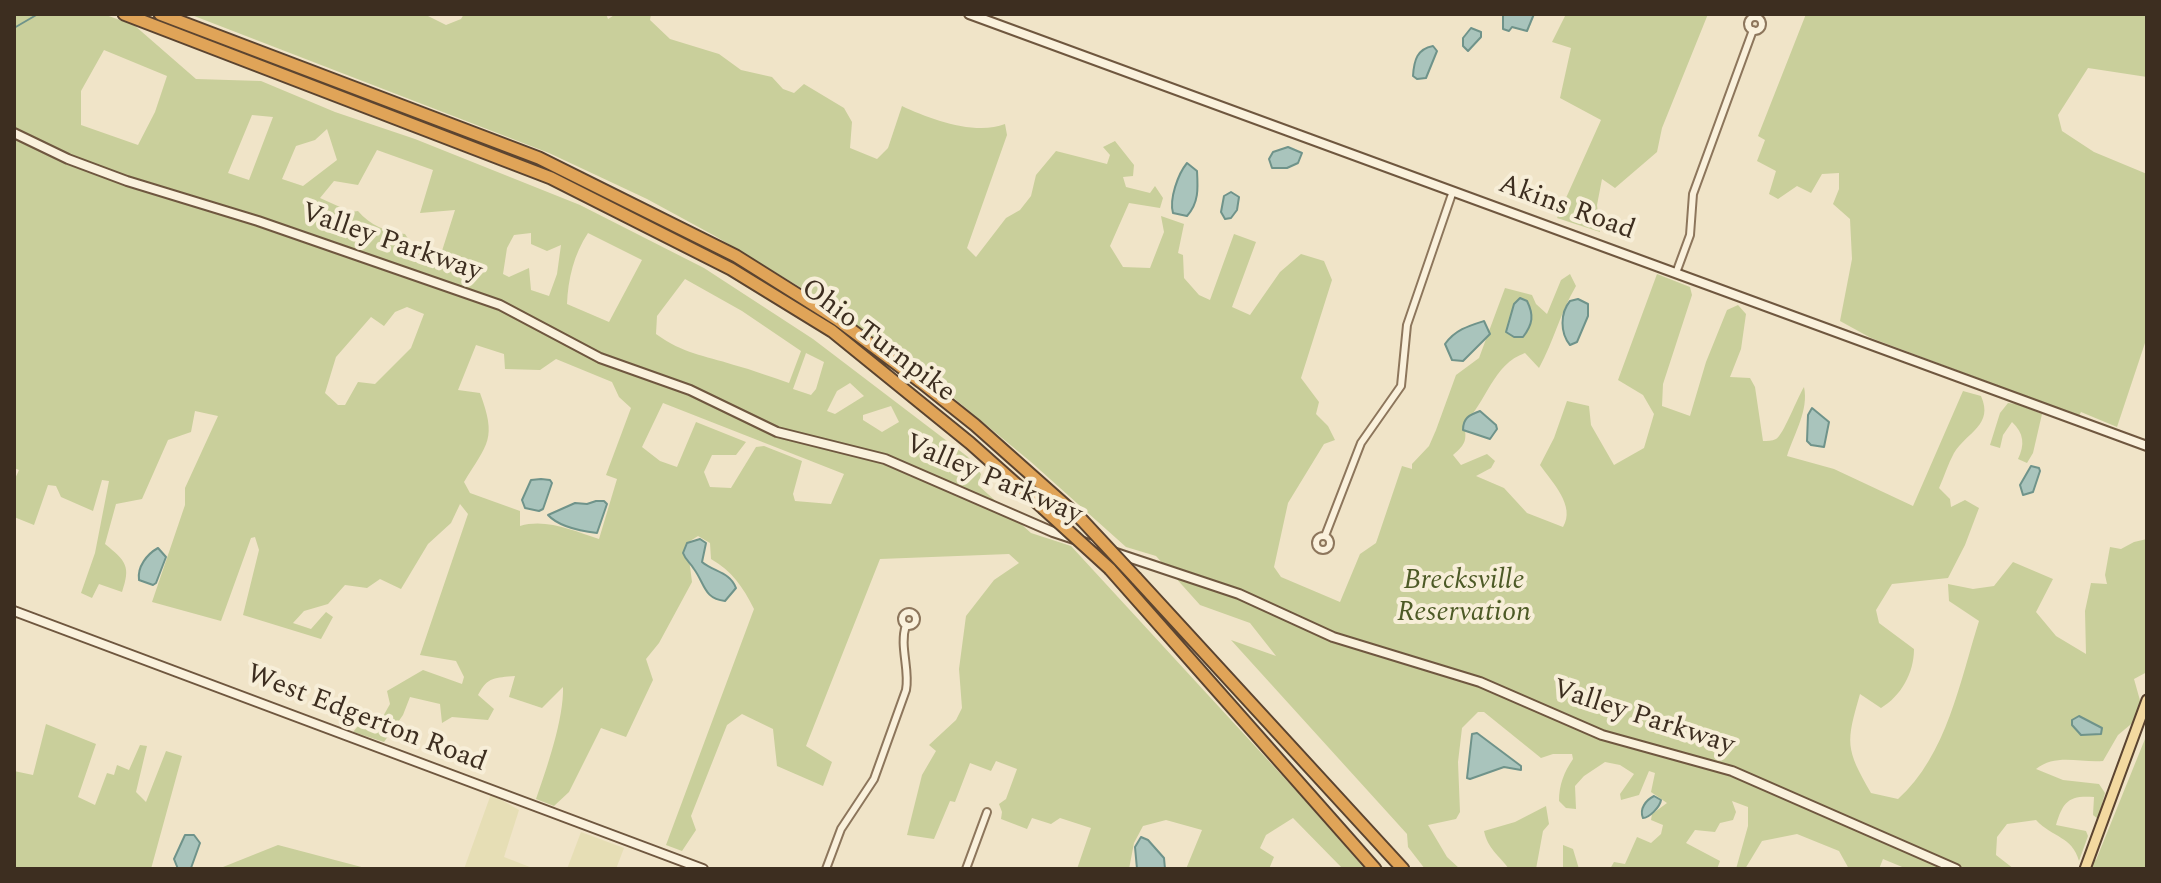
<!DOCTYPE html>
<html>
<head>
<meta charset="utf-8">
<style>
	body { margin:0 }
	#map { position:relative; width:2161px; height:883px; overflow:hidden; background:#f0e4c8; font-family:Spectral,serif }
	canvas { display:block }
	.frame { position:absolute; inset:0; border:16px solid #3d2e20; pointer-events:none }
</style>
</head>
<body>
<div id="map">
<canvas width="2161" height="883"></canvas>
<div class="frame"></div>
</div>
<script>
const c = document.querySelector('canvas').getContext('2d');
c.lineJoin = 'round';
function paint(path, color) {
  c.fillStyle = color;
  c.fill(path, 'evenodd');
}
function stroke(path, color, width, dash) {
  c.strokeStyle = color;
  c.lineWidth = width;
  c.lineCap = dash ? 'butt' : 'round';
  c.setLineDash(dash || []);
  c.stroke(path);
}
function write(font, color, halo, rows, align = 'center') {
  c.font = font + ' Spectral,serif';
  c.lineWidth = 8;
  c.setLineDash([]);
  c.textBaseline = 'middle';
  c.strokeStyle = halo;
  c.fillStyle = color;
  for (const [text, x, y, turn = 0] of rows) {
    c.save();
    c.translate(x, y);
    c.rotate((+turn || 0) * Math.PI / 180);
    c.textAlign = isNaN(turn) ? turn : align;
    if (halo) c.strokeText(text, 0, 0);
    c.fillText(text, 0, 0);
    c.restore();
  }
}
paint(new Path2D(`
	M491,794L519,810L504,857L535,869H464Z
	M581,832L624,848L616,869H567Z`), '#e6deb5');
paint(new Path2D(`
	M14,14H103L134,25L196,79L261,81L335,112L415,139L580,205L704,268L813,339L968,457L981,474L978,485L1031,533L1071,546L1300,795L1365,869H1343L1293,818L1266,835L1260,848L1274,857L1269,869H1186L1202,830L1166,820L1143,826L1134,843L1129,869H1077L1091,828L1060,818L1051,824L1032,818L1027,829L1001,819L1002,812L999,804L1006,799L1017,769L996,761L991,771L970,763L955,802L950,801L934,839L907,835L922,775L936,751L929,745L956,720L962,708L959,669L966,616L994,580L1019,563L1009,554L880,559L806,746L832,762L823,786L777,766L773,729L742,714L727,725L691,816L696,830L682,851L666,845L754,609C743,587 732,571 711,559L710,543L698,536L687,543L692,582L659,643L646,659L653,680L626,737L601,728L569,792L554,806L536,799C547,768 564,718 563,687L542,708L509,697L515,676C495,678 488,676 478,695L494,709L488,720L452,717L442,723L440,704L410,697L403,715L384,742L353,732L364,719L381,720L390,704L387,691L423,670L462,684L464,677L456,661L420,655L468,514L460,504L451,523L428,544L401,589L380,579L367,588L345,585L328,604L304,611L293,623L311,629L326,612L333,617L321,639L243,615L259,550L255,537L251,538L221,621L152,602L185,505V488L218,416L195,411L191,432L168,440L142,499L116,504L105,544C126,561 131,566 122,592L99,584L92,598L81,593L95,553L109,481L102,480L93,511L61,497L56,486L48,485L34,525L14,517V481L19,470L14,468ZM104,50L167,76L155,112L138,145L81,125V91ZM252,115L273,117L249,180L228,173ZM327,129L337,160L303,186L282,179L296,146L315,140ZM377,150L433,170L420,213L455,210L441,254L415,249L405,234C386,232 370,225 358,211L351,212L320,198L334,181L358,185ZM531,233V244L547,251L561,245L557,274L549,296L531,290L529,268L509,277L503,274L507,248L514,235ZM588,233L642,260L609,322L567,304C568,279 574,254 588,233ZM685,279L742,311L801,351L789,383C771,377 753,370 734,365C703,355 684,354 656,334L657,316ZM407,307L424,314L411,348L375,384L358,382L345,405H338L325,393L336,357L371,317L384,326L395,312ZM476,345L504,354L505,369L540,370L556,359L612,382L619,397L631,408L606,475L617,479L599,539C574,531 546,518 520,526V511L470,493L464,482C488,443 497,439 480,393L458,390ZM806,353L824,362L816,389L811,395L793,389ZM850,383L864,396L835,414L827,411L837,391ZM663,403L844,474L831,504L795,501L793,494L802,461L764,446L756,447L731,488L710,487L704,472L712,455H736L746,442L696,422L677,467L660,461L642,447ZM891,406L899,422L882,432L863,420V415Z
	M189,14H424L446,25L461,19L464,14H606L608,19L616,14H651L650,20L670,39L719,54L741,70L772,77L783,89L794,93L804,84L844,108L852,122L850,148L877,159L888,148L902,106C929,119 976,136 1005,124L1007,135L967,248L976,257L1006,218L1020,210L1031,196L1036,175L1056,151L1107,164L1110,155L1103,147L1115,141L1134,165L1133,176L1123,177L1126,187L1150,193L1155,186L1163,198L1160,208L1129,203L1110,246L1123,267L1150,268L1164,232L1161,216L1184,224L1178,253L1183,255L1184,278L1199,295L1210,300L1234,234L1256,242L1232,307L1250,315L1280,272L1301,254L1324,261L1332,280L1301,378L1319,402L1316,414L1328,426L1335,440L1324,444L1288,503L1274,567L1281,577L1340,602L1360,554L1376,543L1402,466L1412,469V464L1429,446L1436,430L1456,375L1479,358L1505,288L1532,295L1536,304L1547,314L1561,280L1570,274L1576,286C1560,313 1554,341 1539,368L1525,353C1493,364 1486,403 1464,424C1467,440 1466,444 1453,455L1461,465L1487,454L1495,461L1491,468L1476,476L1504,488L1527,513L1563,527C1576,506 1552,482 1540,465L1554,438L1567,401L1589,406L1591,425L1614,465L1644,448L1654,414L1643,395L1618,380L1657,274L1690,287L1692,295L1663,384L1662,406L1690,416L1706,362L1727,310L1738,305L1746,314L1741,349L1730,377L1750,378L1755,387L1763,441C1767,441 1772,441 1776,439C1783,436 1798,396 1804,387C1809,410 1794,434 1787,456L1834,469L1913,506L1963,391L1981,396C1994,425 1967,432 1954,453C1948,464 1944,477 1939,488L1950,499L1951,507L1965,500L1979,508L1965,545L1948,578L1892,584L1876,610L1879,623L1914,649C1914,673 1901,696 1881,708L1860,694C1846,743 1845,748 1871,793L1898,799C1947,755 1960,681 1979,621L1949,601L1948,584L1973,589L1994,586L2013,562L2053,579L2036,612L2056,636L2086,654L2085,611L2091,583L2107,584L2105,575L2110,547L2121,549L2134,542L2147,539V672L2134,679L2141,704L2136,720L2118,735L2103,761C2080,763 2056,753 2036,769L2063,780L2099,784L2105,793L2098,819L2093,815L2094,797C2068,795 2063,802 2056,825L2086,831L2088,836L2079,861C2072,836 2053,838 2036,820L2007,824L1997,837L1996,855L2014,869H1907L1883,859L1879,869H1849L1839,851L1797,834L1762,841L1745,869H1736L1748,826V807L1732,801L1736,812L1733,820L1720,823L1715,832L1695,830L1686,843L1720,861L1717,869H1610L1614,862L1625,864L1637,837L1651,843L1661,834L1663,825L1651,820L1652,814L1667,803L1651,792L1655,773L1649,771L1639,795L1621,800L1620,794L1634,774L1620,765L1605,762L1584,776L1575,786L1576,809L1566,808L1559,801C1559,785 1564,772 1573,759L1572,754H1553L1541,758L1484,712H1478L1462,728L1458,762L1460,812L1456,819L1428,825L1447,857L1460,869H1425L1408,847L1407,834L1231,640L1276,656L1250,623L1200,605L1156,556L1126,547L1031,462L915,366L808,292L715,236L647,199L549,153Z
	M1566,14H1708L1662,128L1657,152L1615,188L1602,179L1597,205L1600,232L1557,218L1601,120L1560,98L1571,48L1552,42Z
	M1806,14H2147V77L2088,68L2058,115L2062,131L2094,152L2147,174V337L2117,427L2081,412L2079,416L1871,338L1840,321L1852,259L1850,219L1833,204L1839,189V173L1822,174L1811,193L1797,186L1778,199L1769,194L1776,171L1757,161L1765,140L1758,136Z
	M2008,403L2017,404L2042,414L2033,453L2027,463L2018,459C2025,445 2024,433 2012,422L2003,435L2000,448L1990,445L2000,413Z
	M46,724L96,744L78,797L95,805L107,773L114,775L117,765L129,770L140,745L147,746L136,792L146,802L166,751L182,756L151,869H14V771L33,775Z
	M2147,734V869H2086L2090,858L2096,860Z
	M1546,806L1549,824L1543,831L1536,869H1509C1498,854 1488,849 1484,831L1515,822Z
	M278,845L369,869H218Z
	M1563,845L1573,849L1579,869H1563Z`), '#c9cf9b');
const water = new Path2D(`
	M1503,14H1534L1527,31L1512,27L1509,31L1503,29Z
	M1471,28L1481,32V37L1468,51L1463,46V38Z
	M1433,46L1437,51L1426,78L1417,79L1413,76C1414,60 1417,49 1433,46Z
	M1288,147L1302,153L1298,163L1287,168H1272L1269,159L1273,152Z
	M1187,163L1197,171C1198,188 1199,203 1187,216L1173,213C1169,199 1178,174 1187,163Z
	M1231,192L1239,197L1237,210L1231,218L1225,219L1221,212L1224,196Z
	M1520,298L1527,301C1534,315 1533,324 1523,337H1514L1506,332L1514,304Z
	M1578,299L1588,304V316L1577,342L1570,345C1560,333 1560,313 1570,301Z
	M1484,321L1490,334L1463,361L1452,360L1445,344C1455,330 1468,326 1484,321Z
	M1812,408L1829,422L1824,447L1811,445L1807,441L1808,415Z
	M1480,411L1496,425L1497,429L1490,439L1463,430C1463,418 1469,415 1480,411Z
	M2031,466L2039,468L2040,471L2033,492L2023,495L2020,485Z
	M541,479L550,480L552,483L543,509L539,511L525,508L522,500L531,480Z
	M596,501H604L607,504L597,533C580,531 559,527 548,515L575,503L587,504Z
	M700,539L706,543L702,562C714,572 730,572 736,588L725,601C704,599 705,584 694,569C690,562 686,561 683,553L687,543Z
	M158,548L166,557L156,583L153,585L139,580C137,567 147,554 158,548Z
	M2079,716L2102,728L2101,734L2081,735L2072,725V720Z
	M1477,733L1521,766V770L1504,767L1470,779L1467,778L1472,734Z
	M1654,796L1661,800C1660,807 1649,818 1643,818C1639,809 1646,800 1654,796Z
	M185,835H194L200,843L191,868L178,869L174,859Z
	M1141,837L1148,840L1164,858L1165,869H1137L1135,847Z`);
paint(water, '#a9c4bc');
stroke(water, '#6f938a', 2);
stroke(new Path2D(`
	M14,28L38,14`), '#6f938a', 2);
const street = new Path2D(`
	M1748 24a7 7 0 1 1 14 0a7 7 0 1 1-14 0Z
	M1676,273L1690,235L1693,194L1753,30
	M1316 543a7 7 0 1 1 14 0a7 7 0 1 1-14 0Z
	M1325,536L1361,443L1401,386L1407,325L1453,191
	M902 619a7 7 0 1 1 14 0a7 7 0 1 1-14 0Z
	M826,869L841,829L874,779L906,690C910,669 899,646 906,625
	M966,869L987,812`);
const secondary = new Path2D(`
	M969,14L2147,446
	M14,133L68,159L127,181L258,221L500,305L600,358L690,390L777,432L885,459L1053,532L1239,594L1333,637L1480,682L1602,735L1732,771L1956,869
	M14,611L703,869`);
const primary = new Path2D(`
	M2085,869L2147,700`);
const highway = new Path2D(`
	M124,14L551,178L731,269L832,331L970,443L1043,508
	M160,14L539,158L736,256L838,320L921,382L975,425L1082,520
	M1110,569L1375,869
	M1136,578L1403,869`);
stroke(street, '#8d765c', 10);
stroke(secondary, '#6f573f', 12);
stroke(primary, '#5b4430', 13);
stroke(highway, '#5b4430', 15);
stroke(street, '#faf1dc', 6);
stroke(secondary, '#faf1dc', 8);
stroke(primary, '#f3d9a0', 9);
stroke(highway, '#e0a458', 11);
const highwayBridge = new Path2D(`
	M1043,508L1110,569
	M1082,520L1136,578`);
stroke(highwayBridge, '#5b4430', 15, []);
stroke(highwayBridge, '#e0a458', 11);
write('28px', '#3d2e20', '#f7eed8', [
	["Akins Road",1566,209,20],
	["Valley Parkway",391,244,19],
	["Ohio Turnpike",877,342,37],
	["Valley Parkway",993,481,23],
	["Valley Parkway",1643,719,18],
	["West Edgerton Road",366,720,21]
]);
write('italic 28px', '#4d5a26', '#f7eed8', [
	["Brecksville",1464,583],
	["Reservation",1464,615]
]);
</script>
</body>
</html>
